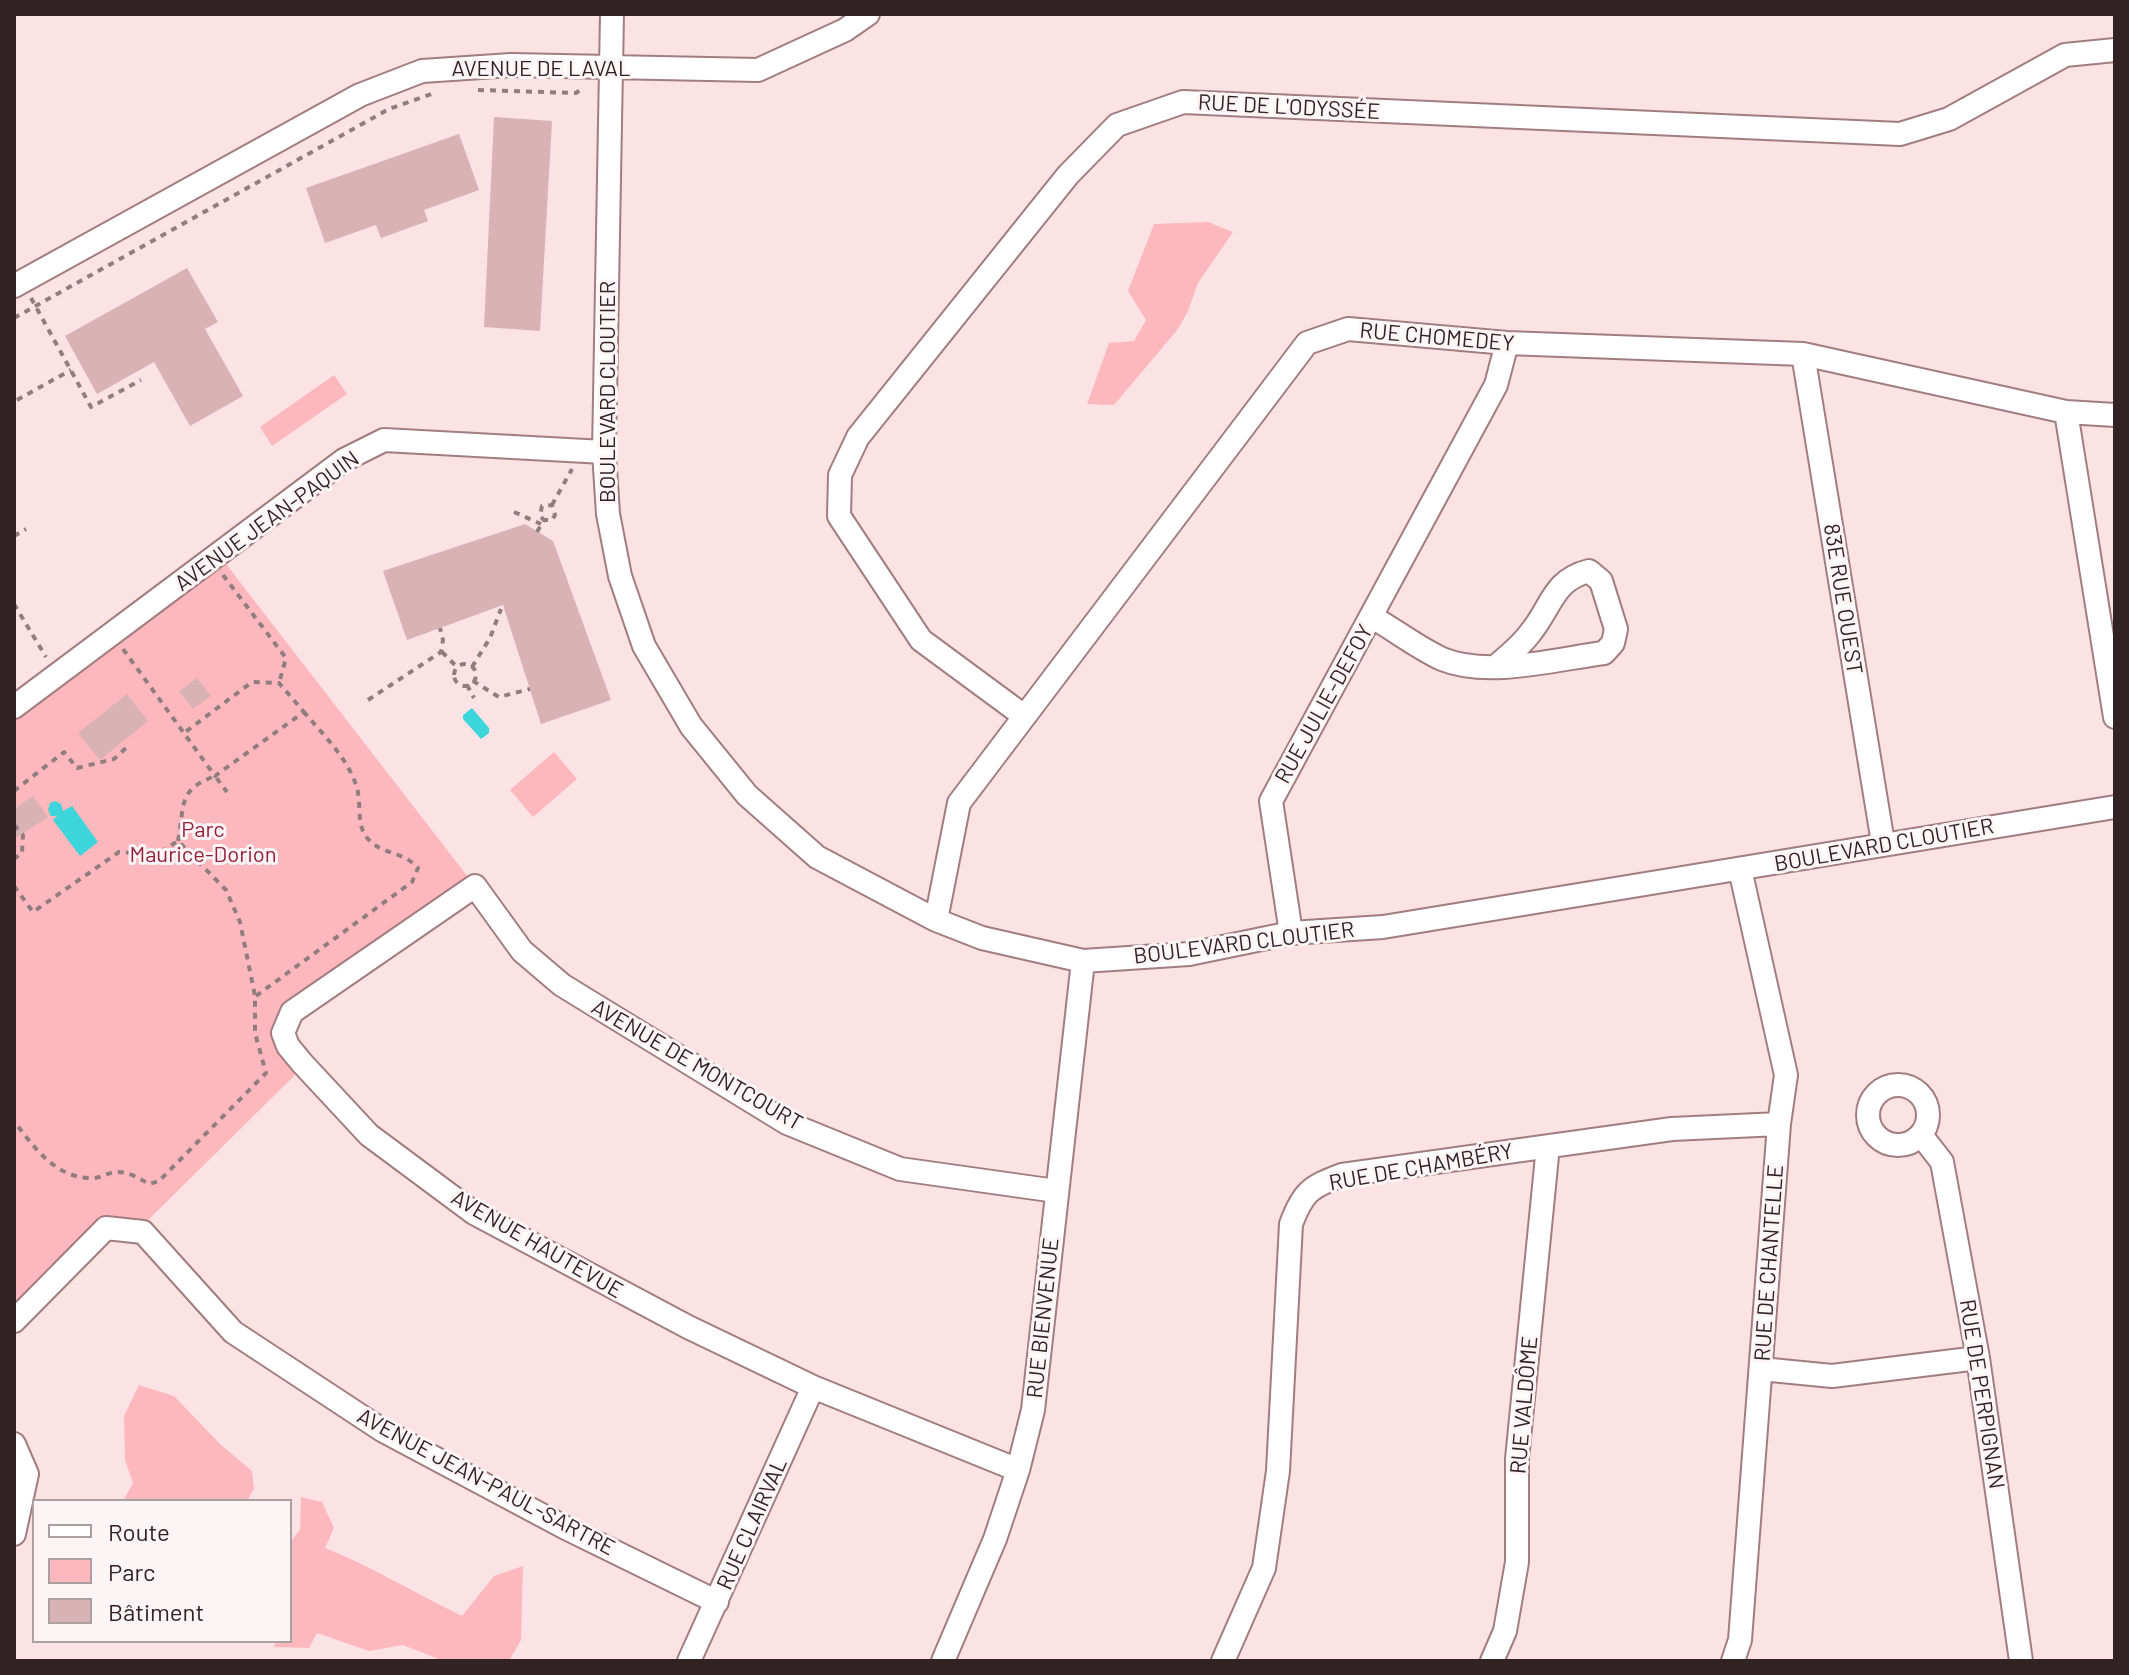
<!DOCTYPE html>
<html>
<head>
<meta charset="utf-8">
<style>
	body { margin:0 }
	#map { position:relative; width:2129px; height:1675px; overflow:hidden; background:#fbe2e4; font-family:Barlow,sans-serif }
	canvas { display:block }
	.frame { position:absolute; inset:0; border:16px solid #312223; pointer-events:none }
	.legend { position:absolute; left:32px; top:1499px; width:260px; height:144px; box-sizing:border-box; background:#fdf4f5; border:2px solid #aba0a1; margin:0; padding:10px 14px; list-style:none; font-size:24px; color:#312223 }
	.legend li { display:flex; align-items:center; gap:16px; height:40px }
	.legend b { width:40px; border:2px solid #aba0a1 }
</style>
</head>
<body>
<div id="map">
<canvas width="2129" height="1675"></canvas>
<div class="frame"></div>
<ul class="legend">
<li><b style="height:10px;background:#fff"></b>Route</li>
<li><b style="height:22px;background:#fdb8bd"></b>Parc</li>
<li><b style="height:22px;background:#d9b2b5"></b>Bâtiment</li>
</ul>
</div>
<script>
const c = document.querySelector('canvas').getContext('2d');
c.lineJoin = 'round';
function paint(path, color) {
  c.fillStyle = color;
  c.fill(path, 'evenodd');
}
function stroke(path, color, width, dash) {
  c.strokeStyle = color;
  c.lineWidth = width;
  c.lineCap = dash ? 'butt' : 'round';
  c.setLineDash(dash || []);
  c.stroke(path);
}
function write(font, color, halo, rows, align = 'center') {
  c.font = font + ' Barlow,sans-serif';
  c.lineWidth = 6;
  c.setLineDash([]);
  c.textBaseline = 'middle';
  c.strokeStyle = halo;
  c.fillStyle = color;
  for (const [text, x, y, turn = 0] of rows) {
    c.save();
    c.translate(x, y);
    c.rotate((+turn || 0) * Math.PI / 180);
    c.textAlign = isNaN(turn) ? turn : align;
    if (halo) c.strokeText(text, 0, 0);
    c.fillText(text, 0, 0);
    c.restore();
  }
}
paint(new Path2D(`
	M1208,222L1233,232L1198,283L1188,311L1178,329L1114,405L1087,404L1109,343L1134,341L1146,320L1128,291L1154,224Z
	M334,375L347,394L272,446L260,427Z
	M219,555L475,886L292,1012L283,1033L302,1063L293,1077L137,1231L106,1228L14,1321V707Z
	M554,752L577,779L533,817L510,790Z
	M139,1385L174,1396L220,1444L252,1471L254,1489L247,1501H123L133,1483L125,1460L124,1416Z
	M301,1497L322,1502L334,1528L325,1548C373,1567 416,1594 462,1616L494,1576L523,1566L521,1640L509,1661H444L403,1645L369,1651L317,1633L309,1648L274,1647L276,1641H290V1542L300,1530Z`), '#fdb8bd');
paint(new Path2D(`
	M472,708L489,728V733L481,739L463,719V715Z
	M55,801L61,804L63,811L72,806L98,842L80,856L53,820L57,816H51L48,810L50,803Z`), '#3cd5dc');
paint(new Path2D(`
	M494,117L552,121L540,331L484,327Z
	M459,134L479,190L424,210L428,221L381,238L376,225L325,243L306,188Z
	M187,268L218,322L205,329L243,396L190,426L154,362L97,394L65,336Z
	M525,524L553,541L611,700L541,724L503,605L407,640L383,571Z
	M197,678L211,696L193,709L179,691Z
	M127,694L148,721L100,760L78,733Z
	M33,796L48,817L14,839V809Z`), '#d9b2b5');
const minor = new Path2D(`
	M612,14L604,452L608,514L620,576L644,646L691,726L747,795L817,857L936,920L982,938L1083,961L1189,954L1291,933L1383,927L2115,807
	M14,286L360,95L422,71L511,65L758,70L845,30L868,14
	M1803,354L1883,843
	M2066,412L2115,717
	M1372,617C1395,630 1418,648 1442,659C1488,678 1556,659 1604,653L1613,643L1616,629L1601,581L1589,571C1553,580 1552,606 1531,632C1521,646 1508,656 1495,667
	M14,707L344,460L384,440L604,452
	M1024,716L921,640L839,516L840,475L858,437L1068,175L1117,125L1183,102L1900,134L1949,119L2065,55L2115,50
	M936,920L959,803L1307,343L1348,329L1507,343L1803,354L2066,412L2115,415
	M1291,933L1271,801L1496,385L1507,343
	M1868 1115a30 30 0 1 1 60 0a30 30 0 1 1-60 0Z
	M1921,1135L1942,1162L1978,1358L2021,1661
	M14,1321L106,1228L143,1232L233,1332L382,1430L564,1527L717,1602
	M1761,1369L1832,1376L1978,1358
	M14,1444L27,1474L14,1534
	M1018,1470L813,1387L688,1327L474,1213L369,1135L302,1063L288,1046L283,1033L292,1012L475,886L522,951L562,985L787,1123L900,1169L1056,1191
	M689,1661L813,1387
	M943,1661L995,1539L1018,1470L1033,1410L1083,961
	M1223,1661L1264,1568L1278,1471L1291,1224C1303,1192 1310,1187 1342,1175L1672,1129L1779,1124
	M1492,1661L1505,1631L1517,1562V1459L1548,1146
	M1733,1661L1740,1640L1779,1124L1786,1075L1740,869`);
stroke(minor, '#a27d80', 26);
stroke(new Path2D(`
	M478,90L576,93L583,88
	M31,298L91,407L141,380
	M14,318L389,109L434,93
	M17,400L71,370
	M552,505L572,469
	M514,512L541,524
	M537,532L544,520H552L555,515L552,505L542,506L540,516L544,520
	M14,536L26,529
	M223,575L286,658L279,683
	M14,604L46,657
	M123,649L215,776L304,712L279,683L252,682L184,733
	M442,652L457,667
	M454 675a11 11 0 1 1 22 0a11 11 0 1 1-22 0Z
	M472,667L490,638L501,609
	M473,681L499,697L530,689
	M467,685L474,698
	M368,700L441,652L443,640L440,628
	M14,791L64,752L77,768L114,759L126,748
	M14,825L23,835L22,853L14,859
	M178,841C185,805 177,790 215,776L227,792
	M14,886L33,912L119,852L156,855L178,841L226,890L240,922L255,996V1033L266,1073L159,1181L149,1184C139,1178 127,1171 115,1172C107,1173 99,1179 91,1178C55,1178 33,1146 14,1121
	M256,996L412,882L418,868C403,851 384,855 370,841C355,827 362,806 357,788C348,758 324,736 304,712`), '#907d7e', 4, [6, 6]);
stroke(minor, '#fff', 22);
write('22px', '#312223', '#fdf4f5', [
	["AVENUE DE LAVAL",541,69],
	["RUE DE L'ODYSSÉE",1289,107,3],
	["RUE CHOMEDEY",1437,337,5],
	["BOULEVARD CLOUTIER",608,392,-90],
	["AVENUE JEAN-PAQUIN",267,521,-36],
	["83E RUE OUEST",1843,599,81],
	["RUE JULIE-DEFOY",1324,704,-61],
	["BOULEVARD CLOUTIER",1884,845,-10],
	["BOULEVARD CLOUTIER",1244,943,-7],
	["AVENUE DE MONTCOURT",697,1065,30],
	["RUE DE CHAMBÉRY",1421,1167,-10],
	["AVENUE HAUTEVUE",537,1244,30],
	["RUE DE CHANTELLE",1769,1263,-86],
	["RUE BIENVENUE",1043,1318,-84],
	["RUE DE PERPIGNAN",1982,1394,81],
	["RUE VALDÔME",1524,1405,-85],
	["AVENUE JEAN-PAUL-SARTRE",486,1482,28],
	["RUE CLAIRVAL",752,1524,-66]
]);
write('22px', '#961f39', '#fdf4f5', [
	["Parc",203,830],
	["Maurice-Dorion",203,855]
]);
</script>
</body>
</html>
